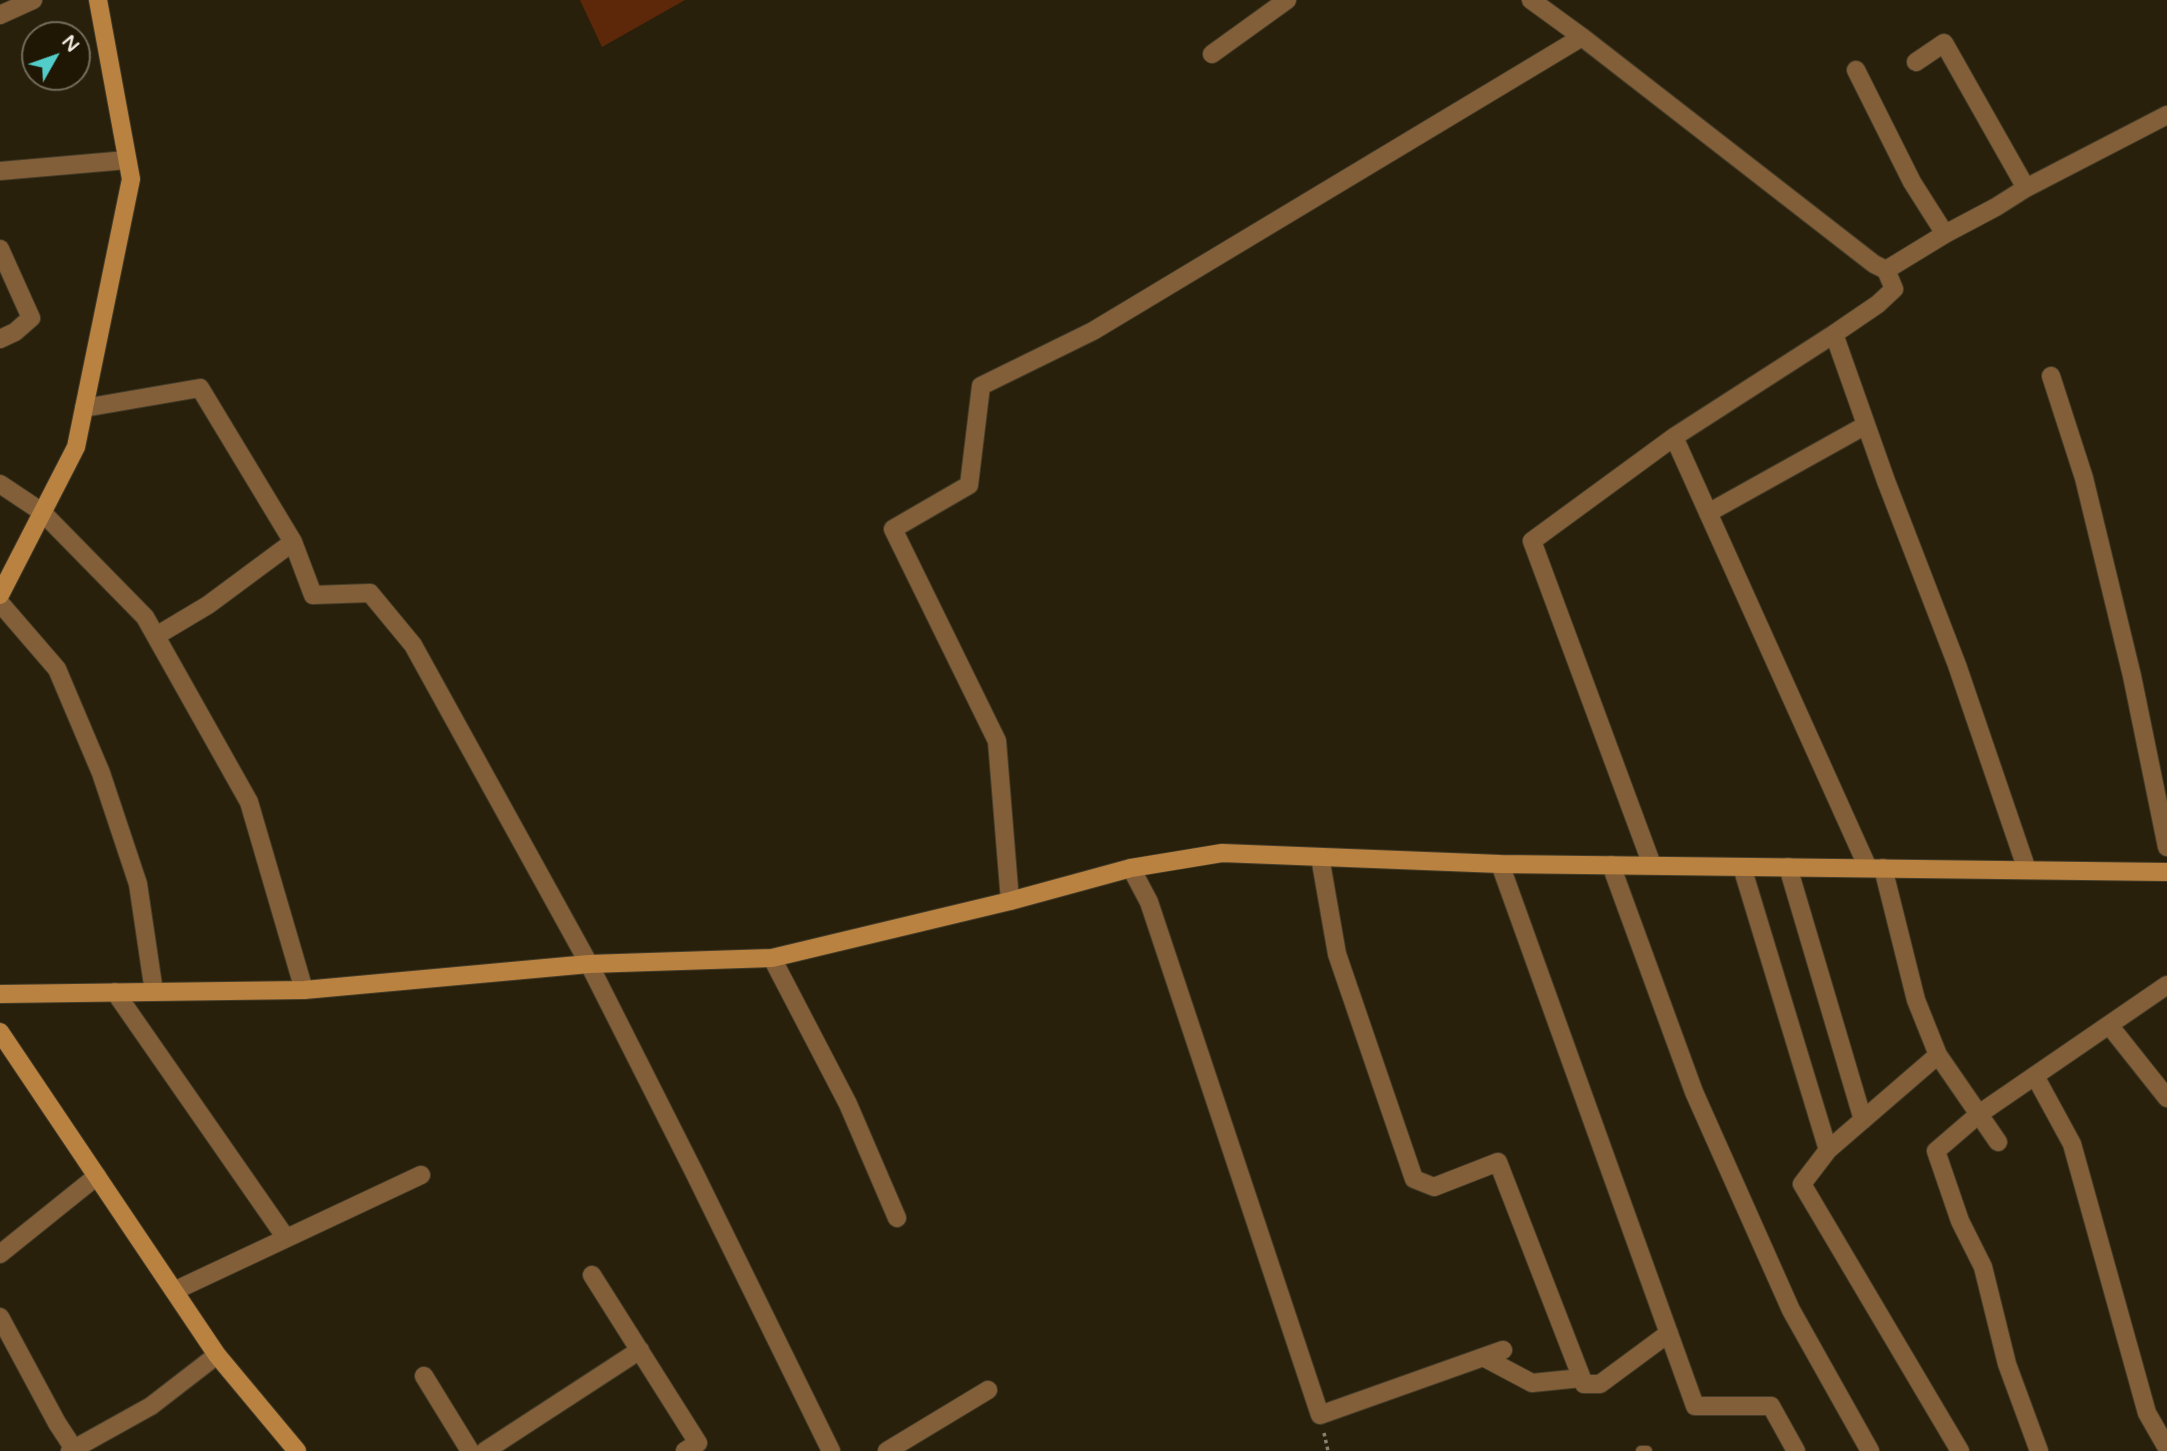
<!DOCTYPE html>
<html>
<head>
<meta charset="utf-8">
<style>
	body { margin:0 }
	#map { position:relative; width:2167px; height:1451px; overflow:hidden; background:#28200b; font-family:"Varela Round",sans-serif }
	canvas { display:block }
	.north { position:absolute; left:21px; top:21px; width:70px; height:70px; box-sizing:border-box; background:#1f1703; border:2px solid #726b5a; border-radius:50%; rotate:50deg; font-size:19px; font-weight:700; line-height:28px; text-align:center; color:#efeadd }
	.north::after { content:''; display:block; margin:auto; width:24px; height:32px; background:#53cdca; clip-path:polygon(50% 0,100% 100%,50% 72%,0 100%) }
</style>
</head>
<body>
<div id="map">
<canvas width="2167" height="1451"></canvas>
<div class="north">N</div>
</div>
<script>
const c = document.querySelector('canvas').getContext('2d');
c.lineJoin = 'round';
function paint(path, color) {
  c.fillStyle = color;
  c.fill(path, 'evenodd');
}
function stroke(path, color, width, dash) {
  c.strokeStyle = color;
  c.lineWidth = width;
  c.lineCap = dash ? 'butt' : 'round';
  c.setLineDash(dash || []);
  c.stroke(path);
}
paint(new Path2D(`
	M580,0H685L602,47Z`), '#5d2809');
const service = new Path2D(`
	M1641,1451H1647`);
const minor = new Path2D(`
	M1531,0L1582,37L1874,264L1886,270L1945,234
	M0,15L33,0
	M1212,54L1287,0
	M1916,62L1944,43L2026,188L2167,115
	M1856,70L1912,182L1945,234L1996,207L2026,188
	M0,171L127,160
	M0,249L31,318L15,332L0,339
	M1834,334L1878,304L1894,289L1886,270
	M2051,376L2084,478L2132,676L2167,847
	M84,408L200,388L293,542L313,595L370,593L413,645L589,964L694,1172L831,1451
	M0,484L42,512L145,617L249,802L304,990
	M1708,513L1866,425
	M0,603L57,669L101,773L138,884L154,992
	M156,636L208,605L293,542
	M1320,857L1337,954L1414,1179L1434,1187L1498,1162L1584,1384H1600L1669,1333
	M1500,864L1695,1406H1771L1796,1451
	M1611,865L1694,1092L1791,1310L1870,1451
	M1652,865L1532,541L1674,437
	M1742,867L1828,1150
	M1788,867L1863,1120
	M1131,868L1149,902L1320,1415L1503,1350
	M1868,868L1674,437L1834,334L1886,481L1957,665L2027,870
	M1883,868L1916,1000L1938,1055L1998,1142
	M1010,901L997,741L893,529L969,485L981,386L1093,331L1582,37
	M772,958L848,1104L897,1218
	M115,992L286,1238
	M2109,1025L2167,1098
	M1938,1055L1828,1150L1802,1184L1960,1451
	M2035,1076L2072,1144L2147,1413L2167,1448
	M0,1254L97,1176
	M592,1275L698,1443L685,1451
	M174,1291L421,1175
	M0,1317L57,1423L74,1449
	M1483,1357L1532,1383L1581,1378
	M424,1376L470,1451
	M485,1451L640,1350
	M887,1451L988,1390
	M2039,1451L2007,1364L1983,1267L1960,1221L1936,1151L1979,1114L2167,985`);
const tertiary = new Path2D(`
	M70,1451L151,1406L217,1355`);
const secondary = new Path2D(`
	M0,595L76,447L131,179L98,0
	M0,994L304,990L589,964L772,958L1010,901L1131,868L1222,853L1500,864L2167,872
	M0,1032L217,1355L297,1451`);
stroke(service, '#443c28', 12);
stroke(minor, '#443c28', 20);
stroke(tertiary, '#443c28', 20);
stroke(secondary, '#443c28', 20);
stroke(new Path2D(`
	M1324,1433L1328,1451`), '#87816f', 3.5, [3.5, 3.5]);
stroke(service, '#825f39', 10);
stroke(minor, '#825f39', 18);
stroke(tertiary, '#825f39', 18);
stroke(secondary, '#ba8241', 18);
</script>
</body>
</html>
